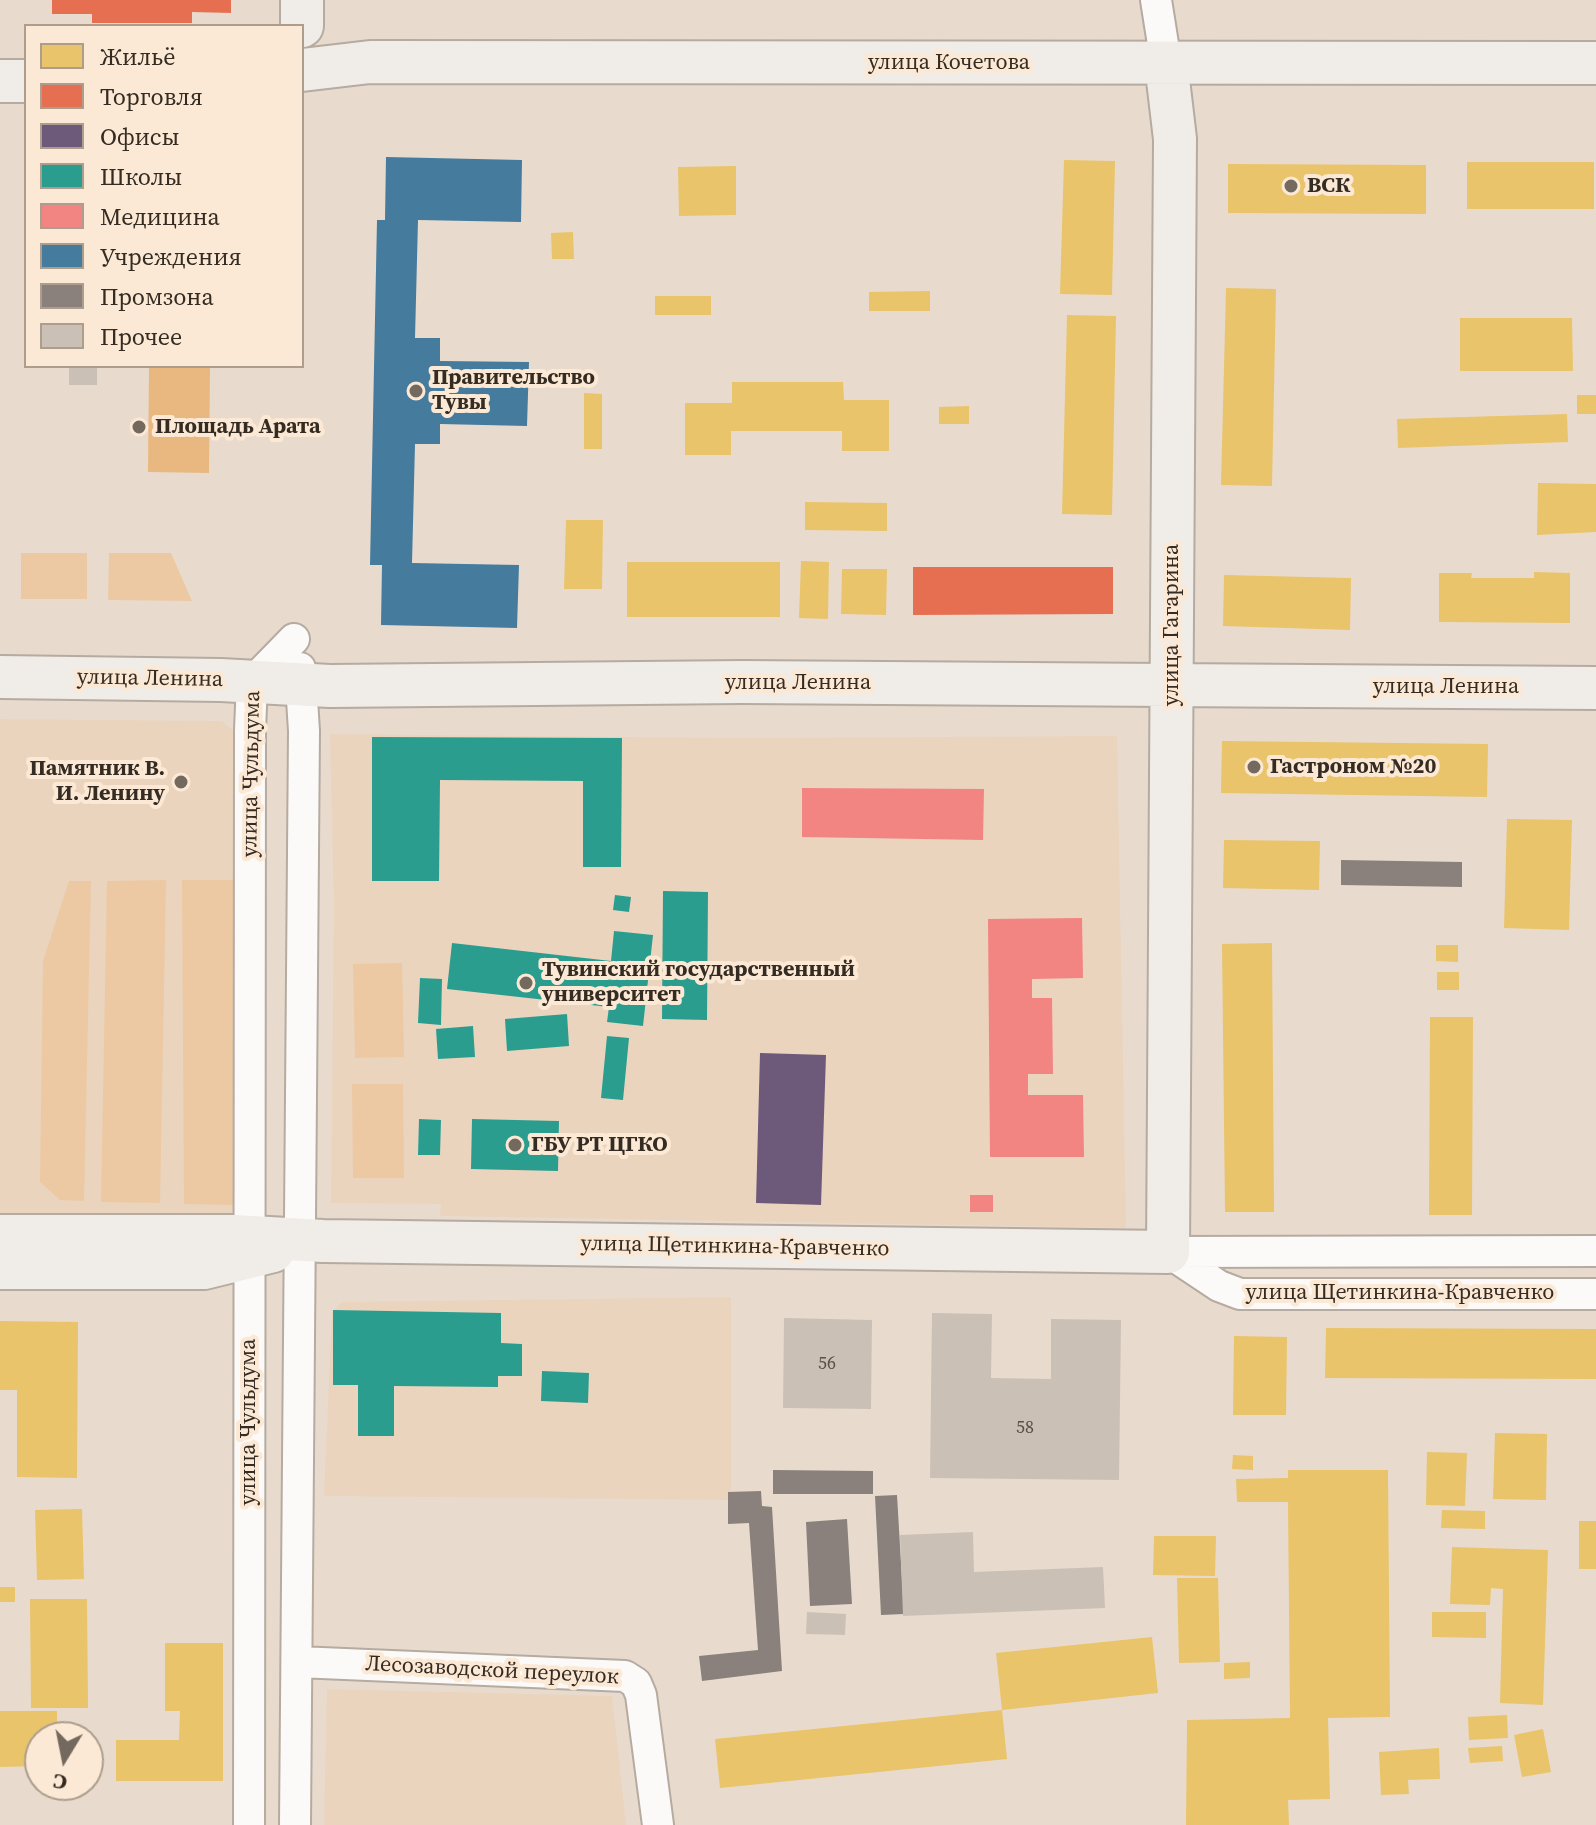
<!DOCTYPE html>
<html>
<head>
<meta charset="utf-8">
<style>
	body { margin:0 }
	#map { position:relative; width:1596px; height:1825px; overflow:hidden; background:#e8dbce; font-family:"Source Serif 4",serif }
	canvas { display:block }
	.legend { position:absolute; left:24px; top:24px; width:280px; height:344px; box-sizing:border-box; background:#fce9d5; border:2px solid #ac9d8d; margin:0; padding:10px 14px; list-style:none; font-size:24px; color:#342b22 }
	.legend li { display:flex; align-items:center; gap:16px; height:40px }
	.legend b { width:40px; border:2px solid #ac9d8d }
	.north { position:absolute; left:24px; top:1721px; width:80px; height:80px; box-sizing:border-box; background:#fce9d5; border:2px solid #ac9d8d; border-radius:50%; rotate:190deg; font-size:22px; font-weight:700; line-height:32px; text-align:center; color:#342b22 }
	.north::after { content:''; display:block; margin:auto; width:28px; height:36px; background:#73695e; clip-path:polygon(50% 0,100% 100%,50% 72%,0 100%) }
</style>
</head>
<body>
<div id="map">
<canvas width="1596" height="1825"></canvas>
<ul class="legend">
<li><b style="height:22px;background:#e9c46a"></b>Жильё</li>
<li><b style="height:22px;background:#e76f51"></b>Торговля</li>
<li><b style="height:22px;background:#6d597a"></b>Офисы</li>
<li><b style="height:22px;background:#2a9d8f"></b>Школы</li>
<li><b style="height:22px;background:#f28482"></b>Медицина</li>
<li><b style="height:22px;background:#457b9d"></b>Учреждения</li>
<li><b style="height:22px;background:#8a817c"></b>Промзона</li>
<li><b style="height:22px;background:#cac0b6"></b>Прочее</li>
</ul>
<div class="north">С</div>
</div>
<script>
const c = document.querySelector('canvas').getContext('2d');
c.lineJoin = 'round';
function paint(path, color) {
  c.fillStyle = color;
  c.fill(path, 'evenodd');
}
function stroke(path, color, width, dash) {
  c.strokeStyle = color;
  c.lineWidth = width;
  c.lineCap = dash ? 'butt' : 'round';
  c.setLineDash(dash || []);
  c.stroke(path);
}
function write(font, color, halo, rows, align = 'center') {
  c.font = font + ' "Source Serif 4",serif';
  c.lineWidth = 8;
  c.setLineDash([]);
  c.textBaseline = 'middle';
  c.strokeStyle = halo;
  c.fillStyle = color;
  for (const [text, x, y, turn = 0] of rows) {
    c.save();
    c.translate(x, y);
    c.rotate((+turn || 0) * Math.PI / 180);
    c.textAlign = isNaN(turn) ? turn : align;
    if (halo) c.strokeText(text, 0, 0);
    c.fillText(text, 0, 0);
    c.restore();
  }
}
paint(new Path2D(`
	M0,719L222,721L242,738L255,1230L0,1233Z
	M330,734L740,738L1117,736L1126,1228L440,1216L441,1204L331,1203L334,908Z
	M731,1297V1500L324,1496L332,1312L342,1302Z
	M327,1689L612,1696L626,1825H324Z`), '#ead4be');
paint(new Path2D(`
	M21,553H87V599H21Z
	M109,553H171L192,601L108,600Z
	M166,880L160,1203L101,1202L107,881Z
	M182,880H235L237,1205L184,1204Z
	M69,881H91L84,1201L60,1200L40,1182L43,961Z
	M402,963L404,1057L355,1058L353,964Z
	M352,1084H403L404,1178H353Z`), '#ecc9a3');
paint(new Path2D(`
	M149,366H210L209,473L148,472Z`), '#e9b880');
paint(new Path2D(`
	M1064,160L1115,161L1112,295L1060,294Z
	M1467,162H1594V209H1467Z
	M1228,164L1426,165V214L1228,213Z
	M736,166V215L679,216L678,167Z
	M573,232L574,259H552L551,233Z
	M1226,288L1276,289L1272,486L1221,485Z
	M930,291V311H869V292Z
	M655,296H711V315H655Z
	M1067,315L1116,316L1112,515L1062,514Z
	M1460,318H1572L1573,371H1460Z
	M732,382H843L844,400H889V451H842V431H731V455H685V403H732Z
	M584,393L602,394V449H584Z
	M1577,395H1596V414H1577Z
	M969,406V424H939V407Z
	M1567,414L1568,442L1398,448L1397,419Z
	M1538,483L1596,484V532L1537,535Z
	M805,502L887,503V531L805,530Z
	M566,520H603L602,589H564Z
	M801,561L829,562L828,619L799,618Z
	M627,562H780V617H627Z
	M842,569H887L886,615L841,614Z
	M1534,572L1570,573V623L1439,622V573H1472L1471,578H1534Z
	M1224,575L1351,578L1350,630L1223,626Z
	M1222,741L1488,744L1487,797L1221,793Z
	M1507,819L1572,820L1569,930L1504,928Z
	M1224,840L1320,841L1319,890L1223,888Z
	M1272,943L1274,1212H1225L1222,944Z
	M1436,945H1458V962L1436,961Z
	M1437,972H1459V990H1437Z
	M1430,1017H1473L1472,1215H1429Z
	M0,1321L78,1322L77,1478L17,1477V1390H0Z
	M1326,1328L1596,1329V1379L1325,1378Z
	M1234,1336L1287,1337L1286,1415H1233Z
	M1495,1433L1547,1434L1546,1500L1493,1499Z
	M1427,1452L1467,1453L1465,1506L1426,1505Z
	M1233,1455L1253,1456V1470L1232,1469Z
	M1288,1470H1388L1390,1717L1328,1718L1330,1799L1288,1800L1289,1825H1186L1187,1720L1290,1718L1288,1502H1237L1236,1479L1288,1478Z
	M82,1509L84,1579L37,1580L35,1510Z
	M1442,1510L1485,1511V1529L1441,1528Z
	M1579,1521H1596V1569H1579Z
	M1154,1536H1216L1215,1576L1153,1575Z
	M1452,1547L1548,1550L1543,1705L1500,1703L1503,1589L1491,1588L1490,1605L1450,1604Z
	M1177,1578H1218L1220,1662L1179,1663Z
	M0,1587H15V1602H0Z
	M30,1599H87L88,1708H31Z
	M1432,1612H1486V1638L1432,1637Z
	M1152,1637L1158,1693L1002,1710L1007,1759L720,1788L715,1739L1002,1710L996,1653Z
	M165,1643H223V1781H116V1740H179L180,1711H165Z
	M1250,1662V1678L1224,1679V1663Z
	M0,1711H57V1737H40V1766L0,1767Z
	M1507,1715L1508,1738L1469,1740L1468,1717Z
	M1543,1729L1551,1772L1522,1777L1514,1735Z
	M1502,1746L1503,1761L1470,1763L1468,1748Z
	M1439,1748L1440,1779L1408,1780L1409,1794L1381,1795L1379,1752Z`), '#e9c46a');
paint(new Path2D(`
	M52,0H231V13L192,12V23H92V14H52Z
	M913,567H1113V614L913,615Z`), '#e76f51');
paint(new Path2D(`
	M760,1053L826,1055L821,1205L756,1203Z`), '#6d597a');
paint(new Path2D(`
	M372,737L622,738L621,867H583V781L440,780L439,881H372Z
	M663,891L708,892L707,1020L662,1019Z
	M615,895L631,897L629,912L613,910Z
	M614,931L653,935L643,1026L607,1022L609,1007L447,989L452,943L611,961Z
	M420,978L442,979L441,1025L418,1023Z
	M567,1014L569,1046L507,1051L505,1019Z
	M473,1026L475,1057L438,1059L436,1029Z
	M607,1036L629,1038L623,1100L601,1098Z
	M419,1119L441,1120L440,1155H418Z
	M472,1119L559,1121L558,1171L471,1169Z
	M333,1310L501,1313V1343L522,1344V1376H498V1387L394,1386V1436H358V1385H333Z
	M542,1371L589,1373L588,1403L541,1401Z`), '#2a9d8f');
paint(new Path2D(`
	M802,788L984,789L983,840L802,837Z
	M1082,918L1083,978L1032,979V998H1052L1053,1074H1028V1095H1083L1084,1157H990L988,919Z
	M970,1195H993V1212H970Z`), '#f28482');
paint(new Path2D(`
	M386,157L522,160L521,222L418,220L415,338H440V361L529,362L527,426L440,424V444H415L412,563L519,565L517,628L381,625L382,565H370L377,220H385Z`), '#457b9d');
paint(new Path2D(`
	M1341,860L1462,862V887L1341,885Z
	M773,1470L873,1471V1494H773Z
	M761,1491L762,1506L772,1507L782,1671L702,1681L699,1656L758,1650L749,1523L728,1524V1492Z
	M897,1495L904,1614L881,1615L875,1496Z
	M847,1519L852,1604L810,1606L806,1522Z`), '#8a817c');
paint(new Path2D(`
	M69,366H97V385H69Z
	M932,1313L992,1314L991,1378L1051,1379V1319L1121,1320L1119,1480L930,1478Z
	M784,1318L872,1320L871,1409L783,1408Z
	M973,1532L974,1572L1103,1567L1105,1608L903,1616L900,1535Z
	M807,1612L846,1614L845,1635L806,1634Z`), '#cac0b6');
const street = new Path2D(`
	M1156,0L1166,63
	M1168,1252L1219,1286L1240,1294H1596
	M1168,1252L1596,1251
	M298,1662L625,1676L636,1683L641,1695L658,1825
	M249,1825L250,730L252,682L294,639
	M295,1825L304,731L300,668`);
const secondary = new Path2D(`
	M302,26V0
	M302,70L370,62L1596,63
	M0,81H26
	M0,677L221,680L330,686L742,682L1596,688
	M0,1236H233L323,1241L1168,1252L1175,139L1166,63
	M0,1268H204L273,1251`);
stroke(street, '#b5aba1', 34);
stroke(secondary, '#b5aba1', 46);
stroke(street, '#fcfaf8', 30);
stroke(secondary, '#f0ece7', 42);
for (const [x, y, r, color] of [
	[1291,186,8,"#73695e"],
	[416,391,8,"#73695e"],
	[139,427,8,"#73695e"],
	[1254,767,8,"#73695e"],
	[181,782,8,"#73695e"],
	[526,983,8,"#73695e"],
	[515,1145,8,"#73695e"]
]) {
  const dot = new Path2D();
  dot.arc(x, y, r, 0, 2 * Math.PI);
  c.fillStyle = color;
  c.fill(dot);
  stroke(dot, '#fce9d5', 3);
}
write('18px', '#5a5047', null, [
	["56",827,1364],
	["58",1025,1428]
]);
write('22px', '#342b22', '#fce9d5', [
	["улица Кочетова",949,63],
	["улица Гагарина",1172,625,-90],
	["улица Ленина",150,679,1],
	["улица Ленина",798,683],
	["улица Ленина",1446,687],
	["улица Чульдума",252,774,-89],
	["улица Щетинкина-Кравченко",735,1247,1],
	["улица Щетинкина-Кравченко",1400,1293],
	["улица Чульдума",249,1422,-90],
	["Лесозаводской переулок",492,1671,3]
]);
write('bold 22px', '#342b22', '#fce9d5', [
	["ВСК",1307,186],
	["Правительство",432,378],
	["Тувы",432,403],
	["Площадь Арата",155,427],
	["Гастроном №20",1270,767],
	["Памятник В.",165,769,"right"],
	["И. Ленину",165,794,"right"],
	["Тувинский государственный",542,970],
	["университет",542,995],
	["ГБУ РТ ЦГКО",531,1145]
], 'left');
</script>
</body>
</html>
